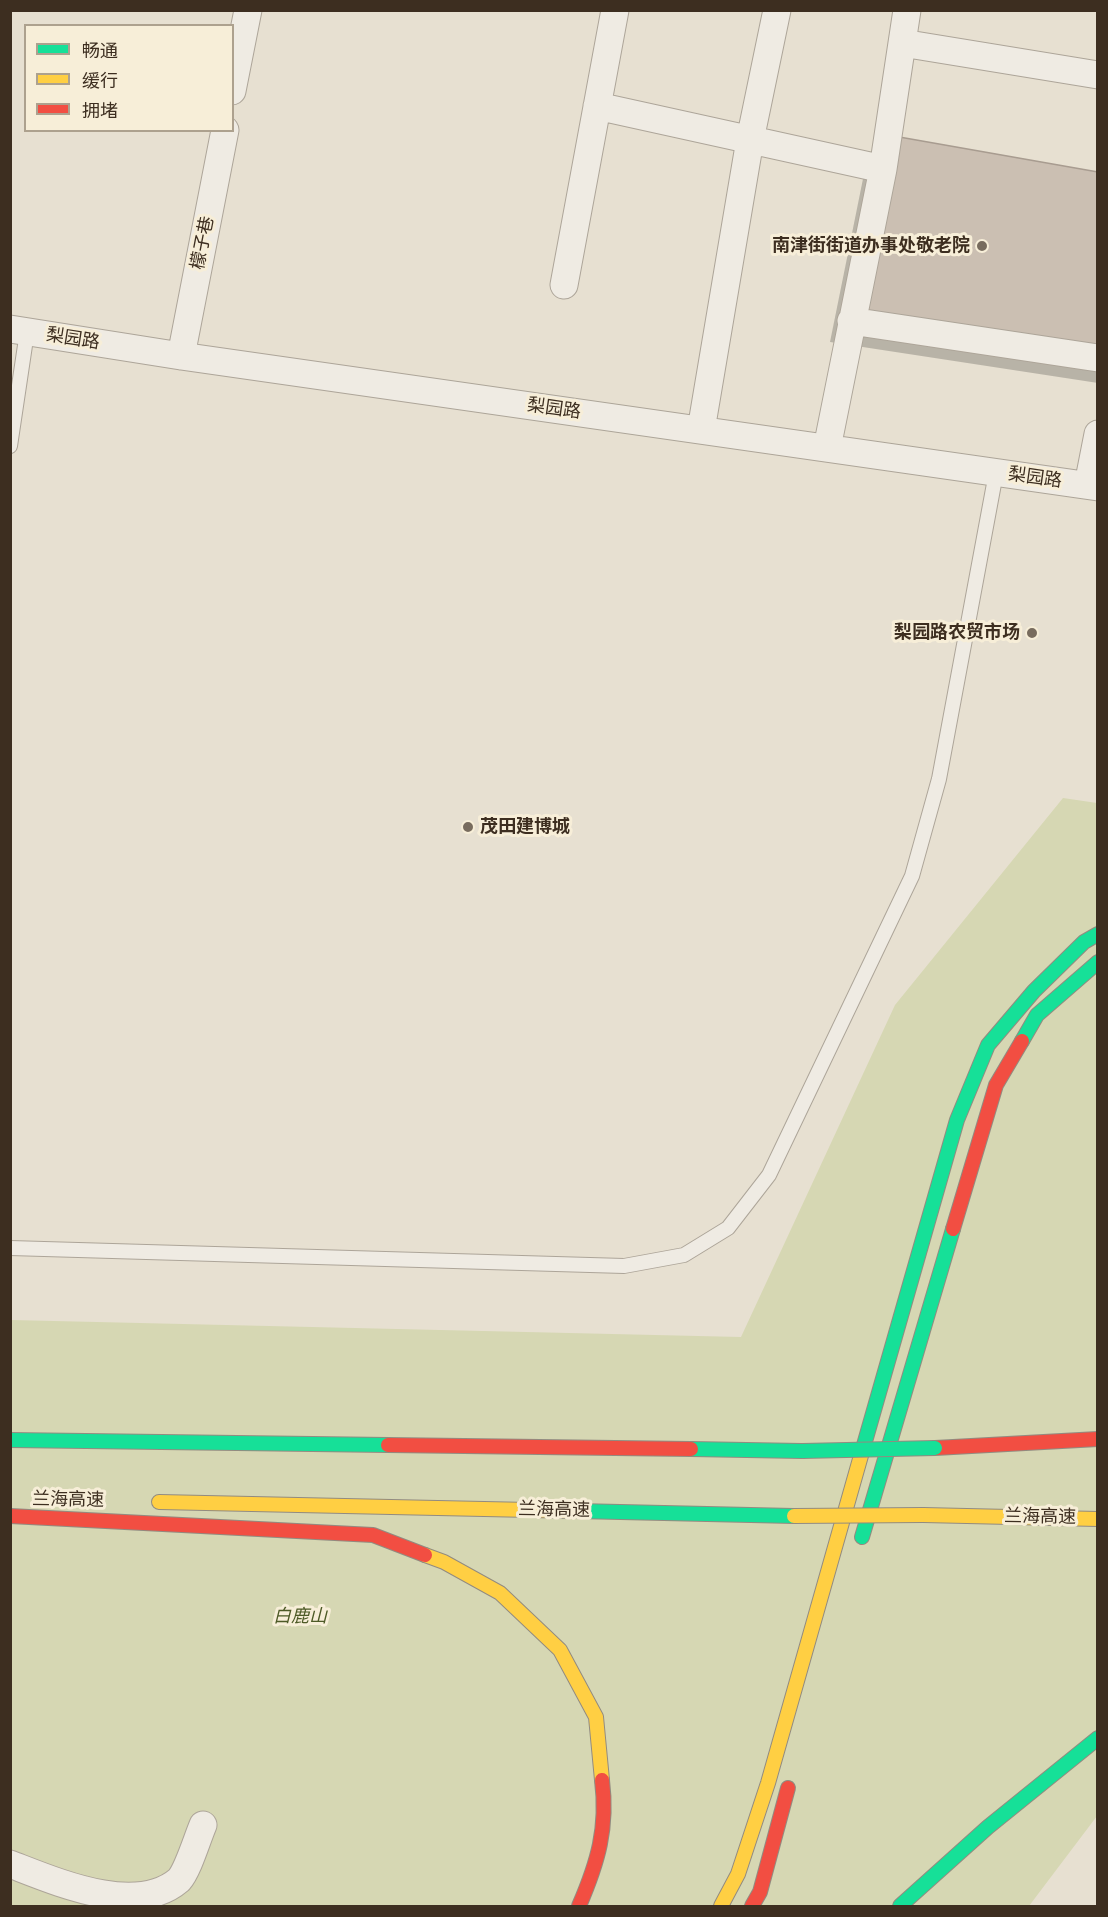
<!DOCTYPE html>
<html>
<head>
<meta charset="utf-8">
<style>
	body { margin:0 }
	#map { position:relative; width:1108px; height:1917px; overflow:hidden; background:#e7e0d1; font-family:"PT Serif","Noto Sans SC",serif }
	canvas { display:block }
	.frame { position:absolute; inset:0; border:12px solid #3d2e20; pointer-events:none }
	.legend { position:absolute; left:24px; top:24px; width:210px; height:108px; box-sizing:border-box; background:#f7eed8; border:2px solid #ada18e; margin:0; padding:8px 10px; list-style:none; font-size:18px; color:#3d2e20 }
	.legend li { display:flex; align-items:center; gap:12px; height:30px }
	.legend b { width:30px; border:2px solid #ada18e }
</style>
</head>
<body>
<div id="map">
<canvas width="1108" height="1917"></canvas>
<div class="frame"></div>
<ul class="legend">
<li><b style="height:8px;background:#16e098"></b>畅通</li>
<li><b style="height:8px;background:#ffcf43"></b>缓行</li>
<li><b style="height:8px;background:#f24e42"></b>拥堵</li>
</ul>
</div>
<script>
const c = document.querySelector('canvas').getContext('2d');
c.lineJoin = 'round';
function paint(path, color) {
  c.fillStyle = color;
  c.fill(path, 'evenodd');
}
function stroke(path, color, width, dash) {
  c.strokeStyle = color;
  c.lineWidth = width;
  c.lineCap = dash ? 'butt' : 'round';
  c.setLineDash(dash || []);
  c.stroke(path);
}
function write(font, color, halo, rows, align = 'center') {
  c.font = font + ' "PT Serif","Noto Sans SC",serif';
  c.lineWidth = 6;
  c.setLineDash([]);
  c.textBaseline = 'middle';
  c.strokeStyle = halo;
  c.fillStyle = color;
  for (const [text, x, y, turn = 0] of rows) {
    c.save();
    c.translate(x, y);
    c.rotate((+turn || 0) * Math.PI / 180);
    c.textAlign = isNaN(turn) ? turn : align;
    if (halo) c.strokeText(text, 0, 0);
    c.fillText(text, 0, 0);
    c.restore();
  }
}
paint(new Path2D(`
	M1063,798L1097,803V1816L1029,1906H11V1320L741,1337L895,1005Z`), '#d6d7b3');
paint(new Path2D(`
	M867,159L1098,174V383L830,342Z`), '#0003');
const building = new Path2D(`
	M888,135L1098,172V358L851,321Z`);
paint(building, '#cbbfb2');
stroke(building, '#a89c90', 1.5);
const lane = new Path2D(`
	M10,446L27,332
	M10,1248L624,1266L684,1255L728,1228L769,1175L912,876L939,779L996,473`);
const street = new Path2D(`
	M902,43L1098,75
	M232,91L248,10
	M597,106L883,169
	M564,285L615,10
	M851,321L1098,358
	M10,329L181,356L1098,487
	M181,356L225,130
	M701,430L750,140L777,10
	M827,448L883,169L907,10
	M1088,485L1098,434
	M10,1864C57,1882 136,1917 179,1880C188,1870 197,1839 203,1825`);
const fast = new Path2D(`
	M1022,1041L1037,1015L1098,962
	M10,1440L388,1445
	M691,1449L802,1451
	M862,1452L957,1120L988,1045L1034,991L1084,942L1098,934
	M577,1511L794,1516
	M862,1537L953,1229
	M900,1906L988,1827L1098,1738`);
const slow = new Path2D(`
	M159,1502L577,1511
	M923,1515L1098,1519
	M425,1555L444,1562L500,1593L560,1650L596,1717L602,1780
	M721,1906L738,1874L768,1783L862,1452`);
const jam = new Path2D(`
	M953,1229L996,1085L1022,1041
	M388,1445L691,1449
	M935,1448L1098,1439
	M10,1516L373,1535L425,1555
	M579,1906C598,1862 608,1828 602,1780
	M752,1906L760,1892L788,1788`);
stroke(lane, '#ada599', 16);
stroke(street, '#ada599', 29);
stroke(fast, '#928b80', 16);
stroke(slow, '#928b80', 16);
stroke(jam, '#928b80', 16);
stroke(lane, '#efebe3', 14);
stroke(street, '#efebe3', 27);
stroke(fast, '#16e098', 14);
stroke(slow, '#ffcf43', 14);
stroke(jam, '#f24e42', 14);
const fastBridge = new Path2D(`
	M802,1451L935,1448`);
const slowBridge = new Path2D(`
	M794,1516L923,1515`);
stroke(fastBridge, '#928b80', 16, []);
stroke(slowBridge, '#928b80', 16, []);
stroke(fastBridge, '#16e098', 14);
stroke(slowBridge, '#ffcf43', 14);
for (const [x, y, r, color] of [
	[982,246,6,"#786c5e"],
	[1032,633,6,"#786c5e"],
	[468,827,6,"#786c5e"]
]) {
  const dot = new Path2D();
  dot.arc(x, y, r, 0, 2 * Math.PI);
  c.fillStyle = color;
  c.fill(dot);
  stroke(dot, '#f7eed8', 2);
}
write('18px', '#3d2e20', '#f7eed8', [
	["檬子巷",203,243,-79],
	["梨园路",73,339,9],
	["梨园路",554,409,8],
	["梨园路",1035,478,8],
	["兰海高速",68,1500,1],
	["兰海高速",554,1510,1],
	["兰海高速",1040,1517,1]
]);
write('bold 18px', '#3d2e20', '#f7eed8', [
	["南津街街道办事处敬老院",970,246],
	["梨园路农贸市场",1020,633],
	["茂田建博城",480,827,"left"]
], 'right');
write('italic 18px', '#4d5a26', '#f7eed8', [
	["白鹿山",300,1617]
]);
</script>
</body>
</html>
